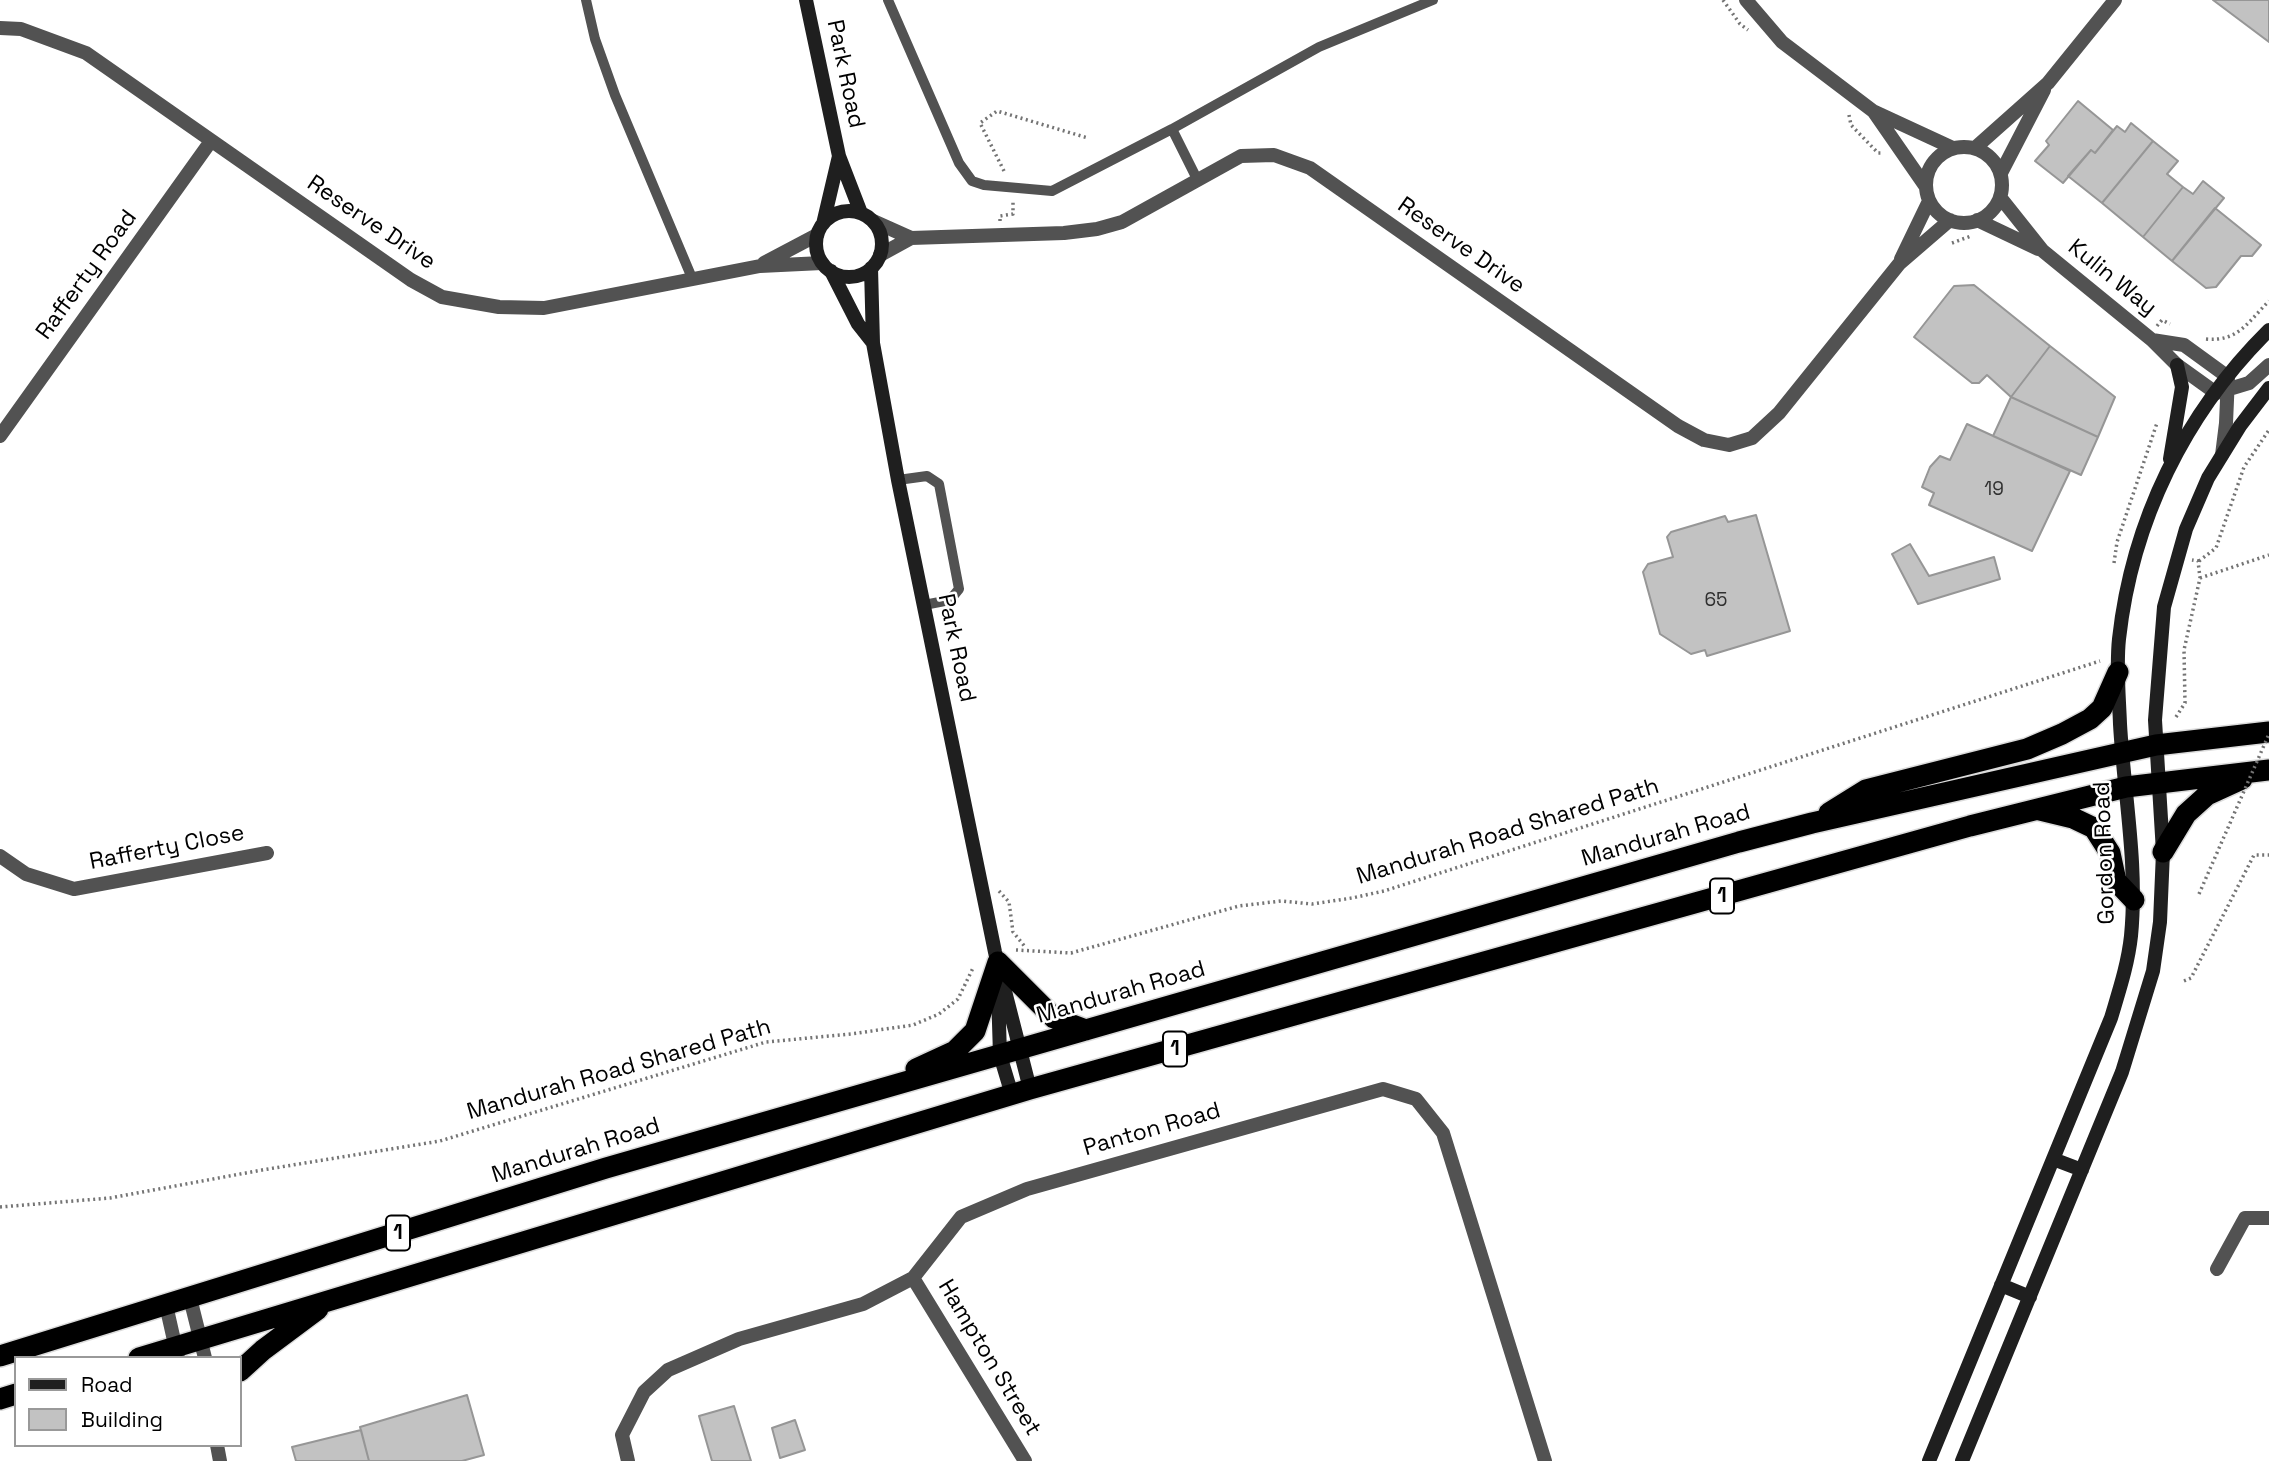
<!DOCTYPE html>
<html>
<head>
<meta charset="utf-8">
<style>
	body { margin:0 }
	#map { position:relative; width:2269px; height:1461px; overflow:hidden; background:#fff; font-family:"Space Grotesk",sans-serif }
	canvas { display:block }
	.legend { position:absolute; left:14px; top:1356px; width:228px; height:91px; box-sizing:border-box; background:#fff; border:2px solid #999; margin:0; padding:9px 12px; list-style:none; font-size:21px; color:#000 }
	.legend li { display:flex; align-items:center; gap:14px; height:35px }
	.legend b { width:35px; border:2px solid #999 }
</style>
</head>
<body>
<div id="map">
<canvas width="2269" height="1461"></canvas>
<ul class="legend">
<li><b style="height:9px;background:#1f1f1f"></b>Road</li>
<li><b style="height:19px;background:#c2c2c2"></b>Building</li>
</ul>
</div>
<script>
const c = document.querySelector('canvas').getContext('2d');
c.lineJoin = 'round';
function paint(path, color) {
  c.fillStyle = color;
  c.fill(path, 'evenodd');
}
function stroke(path, color, width, dash) {
  c.strokeStyle = color;
  c.lineWidth = width;
  c.lineCap = dash ? 'butt' : 'round';
  c.setLineDash(dash || []);
  c.stroke(path);
}
function write(font, color, halo, rows, align = 'center') {
  c.font = font + ' "Space Grotesk",sans-serif';
  c.lineWidth = 5;
  c.setLineDash([]);
  c.textBaseline = 'middle';
  c.strokeStyle = halo;
  c.fillStyle = color;
  for (const [text, x, y, turn = 0] of rows) {
    c.save();
    c.translate(x, y);
    c.rotate((+turn || 0) * Math.PI / 180);
    c.textAlign = isNaN(turn) ? turn : align;
    if (halo) c.strokeText(text, 0, 0);
    c.fillText(text, 0, 0);
    c.restore();
  }
}
const building = new Path2D(`
	M2213,0H2269V42Z
	M2078,101L2113,130L2095,153L2091,150L2063,183L2035,161L2049,145L2046,141Z
	M2131,123L2153,141L2102,203L2068,176L2091,150L2095,153L2117,126L2125,132Z
	M2153,141L2178,161L2167,174L2183,187L2143,237L2102,203Z
	M2203,181L2224,198L2172,261L2143,237L2183,187L2193,194Z
	M2215,208L2261,245L2252,256H2241L2216,287L2206,288L2172,261Z
	M1974,285L2050,346L2011,397L1987,375L1979,383H1972L1914,337L1954,286Z
	M2050,346L2115,397L2098,437L2011,397Z
	M2011,397L2098,437L2081,475L1993,436Z
	M1967,424L2070,471L2032,551L1929,505L1934,493L1922,487L1930,467L1940,456L1950,460Z
	M1756,515L1790,631L1707,656L1705,650L1691,654L1660,634L1643,572L1648,564L1673,557L1667,537L1671,532L1725,516L1728,522Z
	M1910,544L1929,576L1994,557L2000,579L1918,604L1892,554Z
	M467,1395L484,1455L462,1461H369L360,1427Z
	M734,1406L751,1461H712L699,1416Z
	M795,1420L805,1450L780,1458L772,1428Z
	M361,1430L369,1461H296L292,1447Z`);
paint(building, '#c2c2c2');
stroke(building, '#969696', 2);
const highway = new Path2D(`
	M2040,810L2073,818L2094,828L2110,853L2116,881L2134,900
	M1829,813L1866,790L2027,749L2062,734L2090,719L2102,708L2118,672
	M2163,852L2186,814L2207,795L2242,779
	M916,1069L955,1051L975,1031L998,962L1054,1018L1086,1030
	M0,1356L606,1168L1739,842L1812,823L2156,745L2269,732
	M139,1358L1030,1089L1970,826L2126,787L2269,770
	M240,1371L263,1350L318,1309
	M0,1399L16,1394`);
stroke(highway, '#dbdbdb', 24);
stroke(new Path2D(`
	M1723,0L1740,24L1748,30
	M1849,115L1851,125L1878,153H1881
	M1004,171L980,123L997,111L1088,138
	M1000,221V216L1013,214V201
	M1952,243L1971,236
	M2157,326L2162,320L2170,324
	M2206,339C2238,342 2248,322 2269,301
	M2199,561L2216,548L2244,467L2269,430
	M2114,563L2117,542L2157,423
	M2200,578L2269,555
	M2176,717L2185,703L2184,650L2200,578L2198,561L2192,560
	M999,891L1009,902L1013,932L1026,948
	M1016,950L1071,953L1239,906L1281,901L1312,904L1352,898L1384,891L2100,661
	M2184,981L2191,978L2254,855H2269
	M0,1207L110,1198L262,1170L440,1141L766,1042L851,1034L913,1025L939,1014L958,999L973,968`), '#747474', 3.5, [2, 3.5]);
stroke(new Path2D(`
	M586,0L595,39L615,95L692,278
	M888,0L959,163L972,181L984,185L1052,191L1172,129L1197,179
	M1172,129L1319,47L1433,0
	M898,480L927,476L939,484L959,589L950,600L924,605`), '#525252', 10);
stroke(new Path2D(`
	M1746,0L1782,42L1873,111L1953,148
	M0,28L21,29L86,53L411,280L442,297L499,307L544,308L760,266L822,263
	M1874,112L1926,187
	M1926 185a38 38 0 1 1 76 0a38 38 0 1 1-76 0Z
	M1975,148L2048,83L2115,0
	M2001,173L2044,90
	M2000,197L2043,251L2152,340L2177,365L2216,393L2249,383L2269,365
	M1977,220L2038,249
	M873,221L911,238
	M880,255L911,238L1064,233L1097,229L1122,222L1241,156L1274,155L1310,168L1678,426L1704,440L1729,445L1752,438L1779,413L1899,264L1950,220
	M1901,259L1929,201
	M764,263L817,235
	M2152,340L2184,345L2228,377L2226,423L2222,455
	M0,436L211,141
	M0,856L26,874L74,889L267,853
	M2217,1269L2245,1218H2269
	M913,1278L1025,1461
	M190,1298L205,1358
	M166,1305L178,1358
	M217,1445L220,1461
	M628,1461L622,1435L644,1392L668,1370L739,1339L863,1304L913,1278L961,1217L1027,1189L1383,1089L1416,1099L1443,1133L1545,1461`), '#525252', 14);
stroke(new Path2D(`
	M806,0L839,156L861,213
	M816 244a33 33 0 1 1 66 0a33 33 0 1 1-66 0Z
	M823,224L839,156
	M871,268L873,343L898,480L995,952L1030,1089
	M831,271L858,324L873,343
	M2170,459L2182,387L2177,365
	M998,991L1000,1055L1012,1095
	M2053,1159L2082,1170
	M2001,1285L2030,1297
	M1929,1461L2111,1018C2119,991 2128,964 2131,936C2138,865 2124,794 2120,724C2119,696 2116,667 2119,639C2132,521 2185,413 2269,330
	M1962,1461L2122,1072L2153,971L2160,922L2163,852L2155,720L2164,607L2186,529L2208,478L2240,426L2269,388`), '#1f1f1f', 14);
stroke(highway, '#000', 21);
stroke(new Path2D(`
	M2199,894L2269,734`), '#747474', 3.5, [2, 3.5]);
write('19px', '#303030', null, [
	["19",1994,490],
	["65",1716,601]
]);
for (const [x, y, w] of [
	[1722,896,24],
	[1175,1049,24],
	[398,1233,24]
]) {
  const box = new Path2D();
  box.roundRect(x - w / 2, y - 17.5, w, 35, 5);
  c.fillStyle = '#fff';
  c.fill(box);
  stroke(box, '#000', 2);
}
write('bold 21px', '#000', null, [
	["1",1722,896],
	["1",1175,1049],
	["1",398,1233]
]);
write('23px', '#000', '#fff', [
	["Park Road",845,74,78],
	["Reserve Drive",371,223,34],
	["Reserve Drive",1461,246,35],
	["Rafferty Road",87,275,-54],
	["Kulin Way",2112,278,39],
	["Park Road",956,648,78],
	["Mandurah Road Shared Path",1508,832,-17],
	["Mandurah Road",1666,836,-16],
	["Rafferty Close",167,848,-11],
	["Gordon Road",2105,853,-92],
	["Mandurah Road",1121,993,-16],
	["Mandurah Road Shared Path",619,1070,-16],
	["Panton Road",1152,1130,-16],
	["Mandurah Road",576,1151,-17],
	["Hampton Street",989,1358,59]
]);
</script>
</body>
</html>
